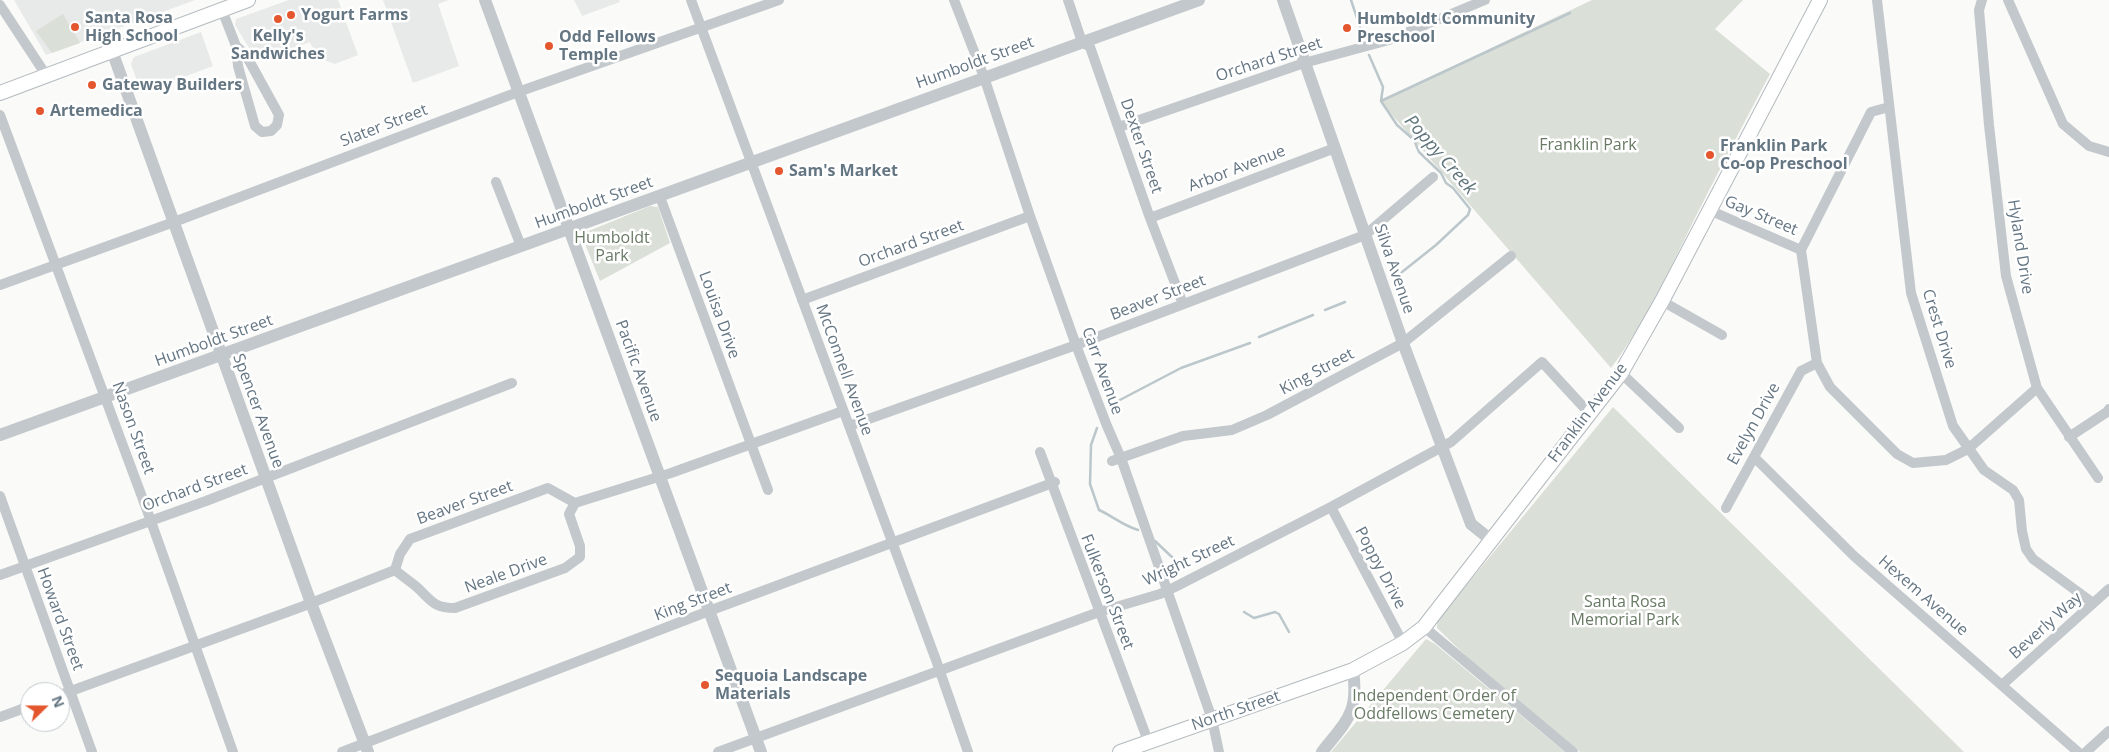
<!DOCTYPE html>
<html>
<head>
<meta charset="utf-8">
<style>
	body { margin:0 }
	#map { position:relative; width:2109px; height:752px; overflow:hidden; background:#fafaf8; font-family:"Open Sans",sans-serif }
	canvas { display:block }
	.north { position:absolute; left:20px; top:682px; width:50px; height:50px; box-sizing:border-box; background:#fff; border:1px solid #c1c8cd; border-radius:50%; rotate:68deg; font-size:14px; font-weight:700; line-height:20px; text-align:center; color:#657683 }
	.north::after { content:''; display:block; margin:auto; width:18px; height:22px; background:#e4572e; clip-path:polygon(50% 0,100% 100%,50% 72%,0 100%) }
</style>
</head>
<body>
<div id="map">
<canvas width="2109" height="752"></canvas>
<div class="north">N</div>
</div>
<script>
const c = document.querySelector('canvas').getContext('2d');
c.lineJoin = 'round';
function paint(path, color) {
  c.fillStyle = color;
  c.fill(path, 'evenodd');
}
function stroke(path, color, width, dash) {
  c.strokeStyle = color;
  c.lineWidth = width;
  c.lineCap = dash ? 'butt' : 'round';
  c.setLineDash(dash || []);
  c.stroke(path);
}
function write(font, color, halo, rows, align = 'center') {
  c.font = font + ' "Open Sans",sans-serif';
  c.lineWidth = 5;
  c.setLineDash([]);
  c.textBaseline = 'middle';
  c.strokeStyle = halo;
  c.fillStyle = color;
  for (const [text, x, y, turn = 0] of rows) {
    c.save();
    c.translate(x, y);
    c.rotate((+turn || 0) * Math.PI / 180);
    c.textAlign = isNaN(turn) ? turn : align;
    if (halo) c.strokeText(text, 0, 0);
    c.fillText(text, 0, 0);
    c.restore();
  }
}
paint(new Path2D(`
	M14,0H195L46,55Z
	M289,0H338L358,55L335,64L316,57L310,42L257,61L235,25L236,19Z
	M383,0H449L438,4L459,66L413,83Z
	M574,0H619L620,2L582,16Z
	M201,32L213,66L141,93L131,64L134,57Z`), '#e8e9e9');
paint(new Path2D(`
	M1592,0H1743L1715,29L1770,74C1745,121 1720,168 1696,216C1670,268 1646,322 1611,368L1380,101Z
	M63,14L80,43L52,53L36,31Z
	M650,206L658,207L670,243L600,281L581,234Z
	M1613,407L1964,752H1580L1468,658L1437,628V621Z
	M1426,639L1435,644L1565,752H1331Z`), '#dadfd7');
stroke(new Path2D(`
	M1351,0L1363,36
	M1369,55L1383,87L1381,101L1397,125L1414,140L1419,152L1441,173L1446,183L1453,188L1470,209L1468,215L1436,245L1397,276
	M1381,101L1570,13
	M1325,310L1345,302
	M1259,337L1313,315
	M1111,408L1116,402L1181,368L1250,343
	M1097,428L1091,445L1090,484L1099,510C1114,517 1122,525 1138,530
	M1155,541L1174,559L1181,569
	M1244,612L1254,618L1275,612L1279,614L1289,632`), '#bbc7cb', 2.5);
const secondary = new Path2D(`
	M0,93L248,0
	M1120,752L1353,670L1403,643L1424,627L1621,373L1662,301L1820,0`);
stroke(secondary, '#b3babf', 16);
stroke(new Path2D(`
	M691,0L936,660L968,752
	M954,0L984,77L1030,216L1076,345L1107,426L1121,458L1212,719L1219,752
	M1068,0L1082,42L1090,47L1150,218L1183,304
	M1877,0L1911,293L1953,426L1984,470L2013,490L2019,500L2022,531L2026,549L2033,559L2093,603
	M1982,0L1979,10L1989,125L2006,276L2037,388L2098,478
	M2008,0L2063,124L2089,146L2109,152
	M0,5L46,75
	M222,10L236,46L238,66L255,126L262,132L271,131L277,125L279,115L246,55L236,46
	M1889,107L1871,112L1801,250L1817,363L1830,387L1897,454L1913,463L1946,460L1968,449L2037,388
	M0,115L148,513L233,752
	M1119,127L1304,63L1389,40L1485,0
	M496,182L521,246
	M660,197L768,490
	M1709,210L1801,250
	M1150,218L1335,148
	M0,285L174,222L518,92L779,0
	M802,300L1030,216
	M1662,301L1722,335
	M1621,373L1679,428
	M849,426L1076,345L1365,235L1433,177
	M2069,437L2107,412L2109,409
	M1040,452L1148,741
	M1754,457L1854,556L2078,752
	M1112,461L1183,436L1232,430L1267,415L1403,343L1511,256
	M0,496L92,752
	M1331,507L1403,643
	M1726,508L1801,371L1817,363
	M395,570C403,577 413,583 420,590C433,603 436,608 455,608L565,568L580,557V546L569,514L575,503
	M0,575L206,501L512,383
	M1424,627L1573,752
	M2002,685L2109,589
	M60,695L301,607L395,570L400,554L410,539L548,488L575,503L671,473L843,411
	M0,717L30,706
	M342,752L709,611L1055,482
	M718,752L1099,612L1160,594L1175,587L1331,507L1451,442L1542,362L1589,413
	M2086,752L2109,731`), '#c3c8cc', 10);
stroke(new Path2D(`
	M485,0L761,752
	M1283,0L1403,343L1471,524L1491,540
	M112,51L311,603L368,752
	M0,435L1199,0
	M1322,752C1347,720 1359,713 1353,670`), '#c3c8cc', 12);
stroke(secondary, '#fff', 14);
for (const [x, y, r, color] of [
	[291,15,5,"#e4572e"],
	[278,19,5,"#e4572e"],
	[75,27,5,"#e4572e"],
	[1347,28,5,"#e4572e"],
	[549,46,5,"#e4572e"],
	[92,85,5,"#e4572e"],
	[40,111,5,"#e4572e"],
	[1710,155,5,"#e4572e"],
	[779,171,5,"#e4572e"],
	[705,685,5,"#e4572e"]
]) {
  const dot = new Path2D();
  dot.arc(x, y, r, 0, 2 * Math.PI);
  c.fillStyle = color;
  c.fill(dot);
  stroke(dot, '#fff', 2);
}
write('bold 16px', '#657683', '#fff', [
	["Yogurt Farms",301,15],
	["Santa Rosa",85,18],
	["High School",85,36],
	["Humboldt Community",1357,19],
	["Preschool",1357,37],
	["Kelly's",278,36,"center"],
	["Sandwiches",278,54,"center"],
	["Odd Fellows",559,37],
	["Temple",559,55],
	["Gateway Builders",102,85],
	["Artemedica",50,111],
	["Franklin Park",1720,146],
	["Co-op Preschool",1720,164],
	["Sam's Market",789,171],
	["Sequoia Landscape",715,676],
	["Materials",715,694]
], 'left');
write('16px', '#657683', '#fff', [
	["Orchard Street",1269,60,-18],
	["Humboldt Street",975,63,-20],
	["Slater Street",384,126,-21],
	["Dexter Street",1141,146,71],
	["Arbor Avenue",1237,169,-21],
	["Humboldt Street",594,203,-20],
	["Gay Street",1761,216,23],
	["Orchard Street",911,244,-20],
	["Hyland Drive",2020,247,81],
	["Silva Avenue",1394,269,71],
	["Beaver Street",1158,298,-21],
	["Louisa Drive",719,315,70],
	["Crest Drive",1939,329,73],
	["Humboldt Street",214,341,-20],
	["McConnell Avenue",844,370,70],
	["Pacific Avenue",638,371,70],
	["Carr Avenue",1102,371,70],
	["King Street",1317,372,-28],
	["Spencer Avenue",258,411,70],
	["Franklin Avenue",1588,413,-53],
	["Evelyn Drive",1754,424,-61],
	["Nason Street",133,428,70],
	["Orchard Street",195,488,-20],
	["Beaver Street",465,503,-20],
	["Wright Street",1189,561,-25],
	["Poppy Drive",1380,568,62],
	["Neale Drive",506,574,-20],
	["Fulkerson Street",1107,592,69],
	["Hexem Avenue",1923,596,41],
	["King Street",693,602,-21],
	["Howard Street",60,619,70],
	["Beverly Way",2046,626,-42],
	["North Street",1236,711,-19]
]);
write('16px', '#687a64', '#fff', [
	["Franklin Park",1588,145],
	["Humboldt",612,238],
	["Park",612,256],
	["Santa Rosa",1625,602],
	["Memorial Park",1625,620],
	["Independent Order of",1434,696],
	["Oddfellows Cemetery",1434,714]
]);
write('italic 18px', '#60757c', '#fff', [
	["Poppy Creek",1440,155,49]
]);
</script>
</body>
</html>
